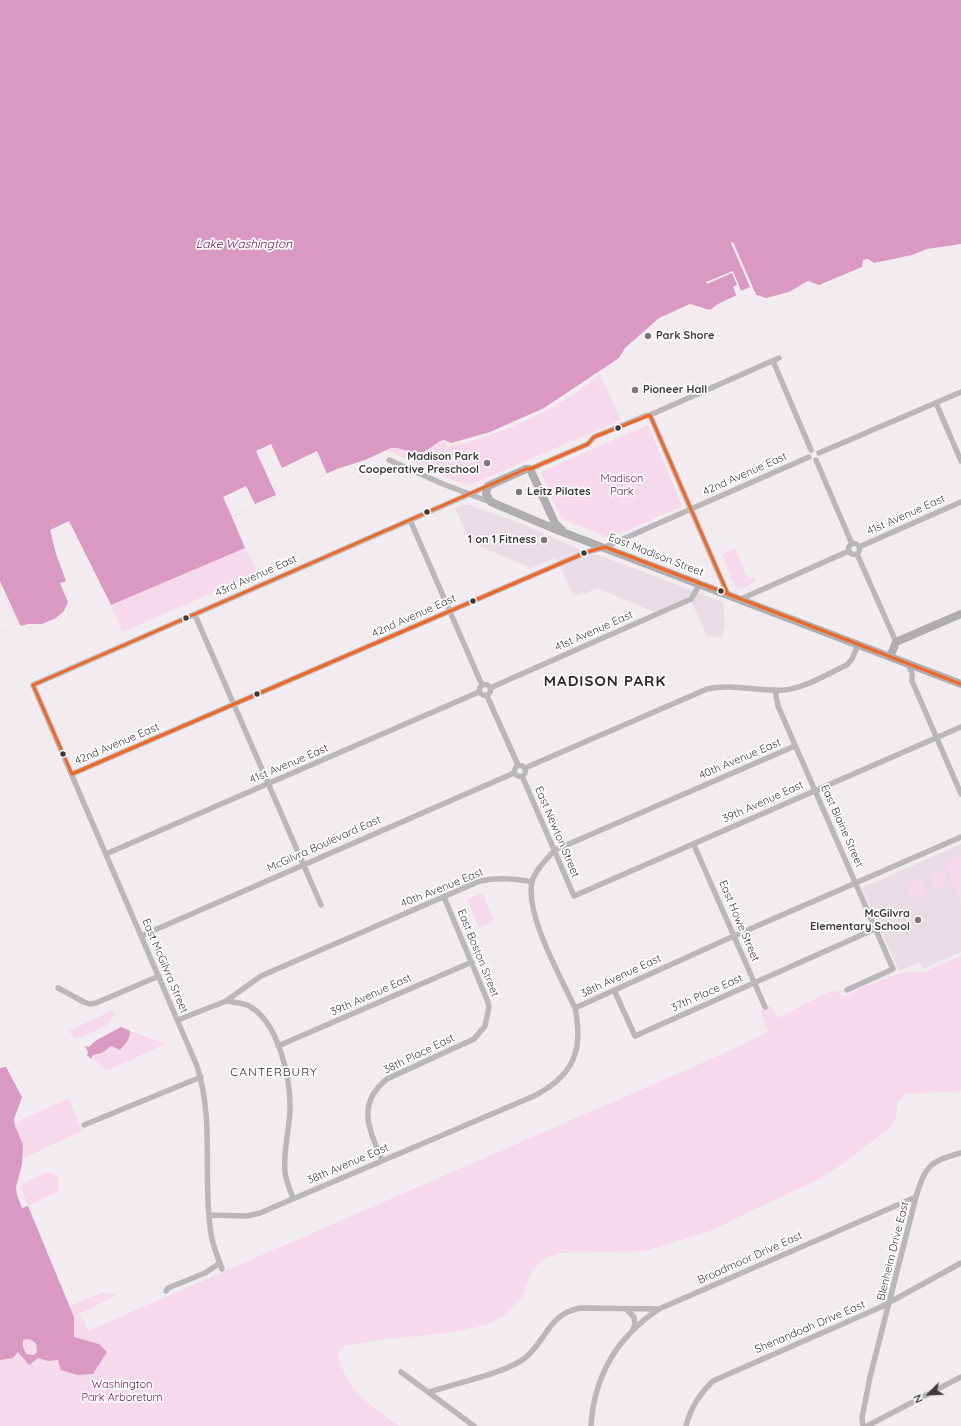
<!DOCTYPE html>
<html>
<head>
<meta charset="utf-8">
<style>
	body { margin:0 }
	#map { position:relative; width:961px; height:1426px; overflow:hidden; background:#f2ebef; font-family:Quicksand,sans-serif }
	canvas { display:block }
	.north { position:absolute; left:909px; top:1374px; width:40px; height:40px; -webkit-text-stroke:3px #fff; paint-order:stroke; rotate:246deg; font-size:11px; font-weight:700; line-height:16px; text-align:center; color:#3f393c }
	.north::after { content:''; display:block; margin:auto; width:14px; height:18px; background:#3f393c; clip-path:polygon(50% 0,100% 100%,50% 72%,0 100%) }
</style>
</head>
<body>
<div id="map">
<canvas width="961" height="1426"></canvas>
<div class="north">N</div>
</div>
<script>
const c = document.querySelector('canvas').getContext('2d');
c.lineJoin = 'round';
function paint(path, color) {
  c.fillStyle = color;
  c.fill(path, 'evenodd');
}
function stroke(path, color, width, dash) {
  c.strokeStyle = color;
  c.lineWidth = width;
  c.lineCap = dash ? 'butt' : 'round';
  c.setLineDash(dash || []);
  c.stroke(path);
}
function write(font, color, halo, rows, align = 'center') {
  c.font = font + ' Quicksand,sans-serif';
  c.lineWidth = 3.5;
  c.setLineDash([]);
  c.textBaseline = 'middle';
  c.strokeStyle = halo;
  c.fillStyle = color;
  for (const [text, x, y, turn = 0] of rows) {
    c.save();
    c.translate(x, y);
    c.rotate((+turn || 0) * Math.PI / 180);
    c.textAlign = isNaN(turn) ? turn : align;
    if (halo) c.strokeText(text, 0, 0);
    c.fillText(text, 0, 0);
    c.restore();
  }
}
paint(new Path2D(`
	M462,505H469L520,523L592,555H598L723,602L725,627L721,638L707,636L689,596L654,612L597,588L585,594L583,592L574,596L556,557L531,568L470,542L455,508Z
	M961,844V952L923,969L920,962L899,971L862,888Z`), '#eadce4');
paint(new Path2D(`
	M600,374L621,420L479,481L467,485L445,477L387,450C399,445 409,454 422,452C431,450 439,438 447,442L446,445L449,446C496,438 565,406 600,374Z
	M648,425L682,506L610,538L562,519L541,472Z
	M245,548L258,573L122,632L111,605Z
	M735,548L748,579L754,577L756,582L742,588L735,586L722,554Z
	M961,855V903L944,864Z
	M942,870L948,884L936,889L930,875Z
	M921,879L927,893L913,899L907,885Z
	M482,893L494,921L479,928L467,899Z
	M961,956V1091L906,1094L897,1102L896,1117L888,1129L844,1163L819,1179L710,1231L645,1251L559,1253L544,1259L532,1270L522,1298L505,1315L488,1324L461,1331L380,1340L343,1346L338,1354C343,1386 373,1409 399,1426H0V1328L34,1331L99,1344L74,1337L67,1321L81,1315L88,1331L716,1057L768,1032L760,1010L771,1006L778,1018L833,990L838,992L841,990V999L861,988L892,976L904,972H924Z
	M113,1010L115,1014L107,1026L75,1039L69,1031Z
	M130,1031L166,1044L106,1071L93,1058V1055L111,1046L116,1049L130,1034Z
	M69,1098L82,1131L22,1159L23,1145L19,1140L15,1123Z
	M48,1172L57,1176L60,1190L28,1206L20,1185Z
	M104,1292L116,1295L74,1317L70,1306Z`), '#f6d9ea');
paint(new Path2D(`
	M0,0H961V244L927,249L912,255L874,263L868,259L863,260L862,267L819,285L808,281L789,292L766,298L745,291L718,304L710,310L690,304L659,318L625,348L619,358L544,408L490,432L451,443L444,440L440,441L424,452L416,453L397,448H391L365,460L337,469L232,517L245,548L111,605L69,521L50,530L56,554L66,581L60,583L68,602L64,611L56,618L42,624H28L0,631Z
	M121,1027L130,1031C130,1040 125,1044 120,1050L111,1046L102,1053L93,1055L91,1059L87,1055L88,1052L85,1046L89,1047L95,1041Z
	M6,1067L22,1097L14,1119L15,1126L23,1145L22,1164L16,1187L17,1195L22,1208L28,1206L74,1317V1337L99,1344L107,1352L93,1374L77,1375L61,1370L58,1360L48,1361L38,1358L29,1365L18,1352L13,1358L0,1360V1068ZM28,1339C36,1341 37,1344 37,1352L34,1355L26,1354L23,1347V1340Z`), '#da99c2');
paint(new Path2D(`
	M733,242L758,299L755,297L759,308L752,312L750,311L745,299L751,295L745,294L737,297L733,287L737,285L732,273L707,284L706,282L733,271L741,291L750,287L731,243Z
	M271,444L282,468L317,451L327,474L232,517L223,497L246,486L255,504L276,495L256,451Z
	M0,581L21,627L0,631Z`), '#f2ebef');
stroke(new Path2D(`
	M773,361L811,450
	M936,403L961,461
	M650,415L728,595
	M819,453L961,392
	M389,460L443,484L490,502
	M816,460L852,544
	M530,469L588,444L594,437L645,416L650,415L779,358
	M410,520L482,685
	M848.5 549a5.5 5.5 0 1 1 11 0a5.5 5.5 0 1 1-11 0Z
	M859,547L961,502
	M857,554L896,642
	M741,599L849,551
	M195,615L321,905
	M908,664L912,673V681L961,794
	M479.5 690a5.5 5.5 0 1 1 11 0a5.5 5.5 0 1 1-11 0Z
	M490,688L691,599L700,584
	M775,690L778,706L893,969L847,990
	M487,696L518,765
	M514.5 771a5.5 5.5 0 1 1 11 0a5.5 5.5 0 1 1-11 0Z
	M525,768L707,689C732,683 758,692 784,690C805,688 827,674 847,665L852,659L858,645
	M72,774L587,552L605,547L809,457
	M522,776L574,896L961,727
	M694,845L765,1007
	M106,854L479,692
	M141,936L514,773
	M58,988L84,1002L90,1004L96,1003L159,976
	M614,990L635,1036L875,929
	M226,1001C233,1002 241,1003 247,1005C279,1020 291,1080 290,1111C289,1131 283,1152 285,1172C286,1181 290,1190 293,1198
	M575,1008C561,977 525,915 532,882C535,870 547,859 555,850L795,746
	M178,1020L226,1001L261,976L480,881C499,877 514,878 532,882
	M278,1046L472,962
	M84,1125L201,1077
	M382,1160C369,1129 356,1104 387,1079L474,1039L485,1026L489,1007L488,1002L444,897
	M209,1215L247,1216L260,1213L534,1096C573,1076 584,1051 575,1008L734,936L961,837
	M222,1269C218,1258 213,1246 211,1234C202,1177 215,1123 197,1066L33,685L488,486
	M166,1291L168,1288L205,1273L220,1263
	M627,1310L634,1317L635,1324L633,1329
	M401,1372L474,1426
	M429,1392C454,1384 506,1373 525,1358C548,1339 547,1315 580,1308L659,1309
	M591,1426C594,1376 617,1337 659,1309L916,1197C925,1166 930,1161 961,1153
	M686,1426C691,1407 699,1395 713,1381L881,1307L961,1263
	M863,1426L862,1418L870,1377L916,1197
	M867,1426L961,1377`), '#bab7b9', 5.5);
stroke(new Path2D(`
	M564,532L555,523L530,469H526L488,486L486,494L491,502L557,530L961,684
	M890,657L896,642L961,614`), '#b0adae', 8);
stroke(new Path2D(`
	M650,415L728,594L605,547L587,552L72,774L33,685L526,469H530L588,444L594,437Z
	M728,594L961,684`), '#f26522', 3);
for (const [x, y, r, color] of [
	[648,336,4,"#7e777b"],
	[635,390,4,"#7e777b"],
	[618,428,3.5,"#3f393c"],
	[487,463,4,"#7e777b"],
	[519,492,4,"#7e777b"],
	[427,512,3.5,"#3f393c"],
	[544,540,4,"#7e777b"],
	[584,553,3.5,"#3f393c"],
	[721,591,3.5,"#3f393c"],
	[473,601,3.5,"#3f393c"],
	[186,618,3.5,"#3f393c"],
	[257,694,3.5,"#3f393c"],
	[63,754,3.5,"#3f393c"],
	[918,920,4,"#7e777b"]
]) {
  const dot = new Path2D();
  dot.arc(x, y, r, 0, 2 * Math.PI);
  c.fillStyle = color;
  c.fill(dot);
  stroke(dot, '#fff', 1.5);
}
write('bold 11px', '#3f393c', '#fff', [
	["Park Shore",656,336],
	["Pioneer Hall",643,390],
	["Madison Park",479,457,"right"],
	["Cooperative Preschool",479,470,"right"],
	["Leitz Pilates",527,492],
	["1 on 1 Fitness",536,540,"right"],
	["McGilvra",910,914,"right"],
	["Elementary School",910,927,"right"]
], 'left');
write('11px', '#3f393c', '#fff', [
	["42nd Avenue East",745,474,-24],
	["41st Avenue East",906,515,-24],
	["East Madison Street",656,555,21],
	["43rd Avenue East",256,576,-24],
	["42nd Avenue East",414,616,-24],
	["41st Avenue East",594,631,-24],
	["42nd Avenue East",117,744,-23],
	["40th Avenue East",740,759,-23],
	["41st Avenue East",289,764,-23],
	["39th Avenue East",763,802,-24],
	["East Blaine Street",842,826,66],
	["East Newton Street",557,832,67],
	["McGilvra Boulevard East",324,844,-24],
	["40th Avenue East",442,888,-22],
	["East Howe Street",739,921,67],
	["East Boston Street",478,953,68],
	["East McGilvra Street",165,966,67],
	["38th Avenue East",621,976,-25],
	["37th Place East",707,993,-24],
	["39th Avenue East",371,995,-24],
	["38th Place East",419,1054,-26],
	["38th Avenue East",348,1164,-23],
	["Blenheim Drive East",893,1251,-76],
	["Broadmoor Drive East",750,1258,-24],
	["Shenandoah Drive East",810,1327,-23]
]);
write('11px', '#62134b', '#fff', [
	["Madison",622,479],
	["Park",622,492],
	["Washington",122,1385],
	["Park Arboretum",122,1398]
]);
write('italic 12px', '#611149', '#fff', [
	["Lake Washington",244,244]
]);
c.letterSpacing = '1px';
write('12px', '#31272d', '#fff', [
	["CANTERBURY",274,1072]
]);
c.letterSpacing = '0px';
c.letterSpacing = '1px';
write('bold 15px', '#31272d', '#fff', [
	["MADISON PARK",605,681]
]);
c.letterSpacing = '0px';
</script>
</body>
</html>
